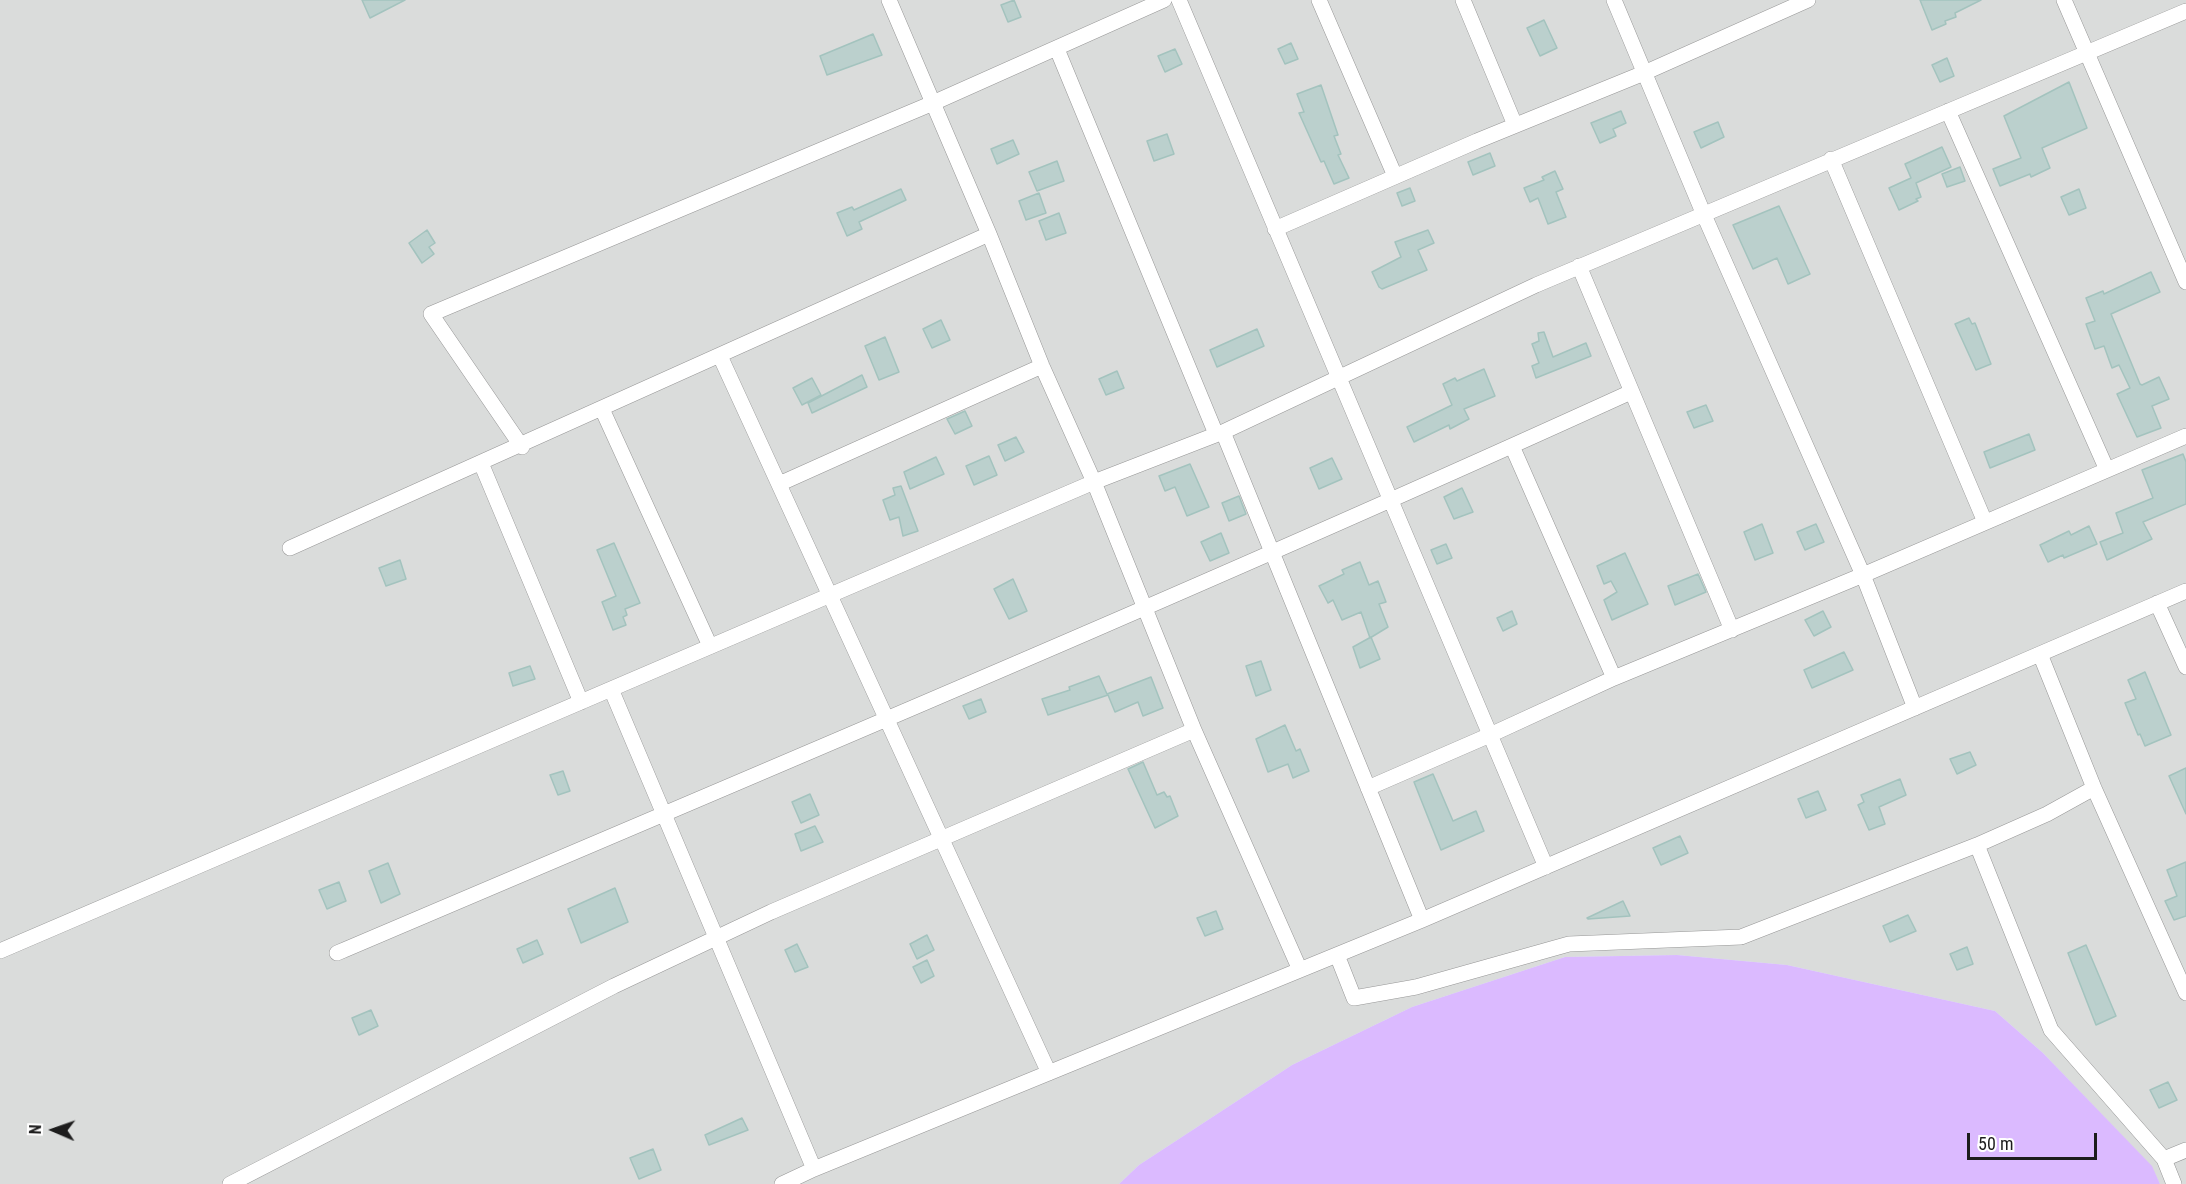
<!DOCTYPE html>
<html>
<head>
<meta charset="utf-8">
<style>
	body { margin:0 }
	#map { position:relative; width:2186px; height:1184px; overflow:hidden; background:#e2eff0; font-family:"Roboto Condensed",sans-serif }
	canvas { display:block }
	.north { position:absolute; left:24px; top:1100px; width:60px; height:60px; -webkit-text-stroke:4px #fff; paint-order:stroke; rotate:272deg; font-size:16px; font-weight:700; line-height:24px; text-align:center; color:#1d1d1d }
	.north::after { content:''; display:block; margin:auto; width:21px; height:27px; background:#1d1d1d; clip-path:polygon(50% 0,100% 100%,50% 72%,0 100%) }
	.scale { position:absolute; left:1967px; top:1133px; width:130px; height:27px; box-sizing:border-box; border:3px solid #1d1d1d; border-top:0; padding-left:8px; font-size:18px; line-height:21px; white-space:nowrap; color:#1d1d1d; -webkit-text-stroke:4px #fff; paint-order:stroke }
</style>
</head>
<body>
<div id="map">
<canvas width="2186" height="1184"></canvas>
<div class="north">N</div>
<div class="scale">50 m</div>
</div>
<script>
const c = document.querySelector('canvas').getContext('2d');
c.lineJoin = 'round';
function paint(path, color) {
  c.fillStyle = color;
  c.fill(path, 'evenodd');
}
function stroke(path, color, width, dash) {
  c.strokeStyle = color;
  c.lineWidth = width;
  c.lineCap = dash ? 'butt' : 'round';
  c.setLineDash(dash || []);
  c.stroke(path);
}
paint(new Path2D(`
	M0,0H2186V1184H2160L2151,1166L2043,1053L1995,1011L1787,965L1677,955L1565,957L1412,1007L1292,1065L1139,1165L1119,1184H0Z`), '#dadcdb');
paint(new Path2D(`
	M1677,955L1787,965L1995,1011L2043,1053L2152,1166L2160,1184H1119L1139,1165L1292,1065L1412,1007L1565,957Z`), '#dbbaff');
const building = new Path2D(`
	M362,0H405L370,18Z
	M1014,0L1021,17L1008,22L1001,5Z
	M1920,0H1981L1955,13L1956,17L1945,21L1946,24L1932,30Z
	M1544,20L1557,48L1540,56L1527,28Z
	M873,34L882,55L827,75L820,56Z
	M1291,43L1298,59L1285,64L1278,49Z
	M1175,49L1182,64L1165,72L1158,56Z
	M1947,58L1954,76L1940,82L1932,65Z
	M2069,82L2087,128L2042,148L2050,168L2031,177L2030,174L2000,186L1993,169L2021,158L2004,116Z
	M1321,85L1338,135L1334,136L1341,154L1338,155L1349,178L1334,184L1324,161L1321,162L1299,113L1304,112L1297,94Z
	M1621,111L1626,123L1613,129L1616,136L1600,143L1591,123Z
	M1718,122L1724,137L1701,148L1694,132Z
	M1167,134L1174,154L1154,161L1147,141Z
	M1013,140L1019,154L997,164L991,149Z
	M1942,147L1951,167L1916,183L1921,197L1916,199L1918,201L1899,210L1889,188L1911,178L1905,164Z
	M1490,153L1495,166L1473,175L1468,162Z
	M1057,161L1064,181L1037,191L1029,172Z
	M1960,167L1965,181L1947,187L1942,174Z
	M1555,171L1563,189L1556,192L1566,217L1548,224L1538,198L1530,202L1524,188L1544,180L1542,177Z
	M1410,188L1415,201L1402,206L1397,193Z
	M901,189L906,200L859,222L862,229L847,236L837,213L852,207L854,210Z
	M2079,189L2086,208L2069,215L2061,197Z
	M1039,193L1046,213L1026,220L1019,201Z
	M1779,206L1810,274L1788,284L1777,258L1753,269L1733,225Z
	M1059,213L1066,233L1046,240L1039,221Z
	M427,230L435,243L429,247L434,254L422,263L409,243Z
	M1428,230L1434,243L1418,250L1427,270L1382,289L1379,287L1372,272L1401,257L1395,242Z
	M2151,272L2160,292L2111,314L2140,384L2142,385L2159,377L2169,399L2152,406L2161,428L2137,437L2117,394L2130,388L2119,365L2112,368L2104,346L2095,349L2086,324L2095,321L2086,298L2103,291L2104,294Z
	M1969,318L1972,324L1975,323L1991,364L1976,370L1955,324Z
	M941,320L950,340L932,348L923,329Z
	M1257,329L1264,346L1217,367L1210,350Z
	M1544,332L1553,357L1586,343L1591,356L1536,378L1532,366L1539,363L1532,344L1539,341L1538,333Z
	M885,337L899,372L879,380L865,346Z
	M1484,369L1495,396L1464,409L1469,419L1450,429L1449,425L1414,442L1407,427L1452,405L1443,384L1455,378L1457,381Z
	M1117,371L1124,388L1106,395L1099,379Z
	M862,375L867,387L812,413L808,403Z
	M812,378L821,395L802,405L793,388Z
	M1706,405L1713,421L1694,428L1687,412Z
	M965,411L972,426L955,434L947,419Z
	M2029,434L2035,450L1990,468L1984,452Z
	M1016,437L1024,452L1005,461L998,445Z
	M2183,454L2186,462V504L2143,522L2152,539L2107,560L2100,542L2123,533L2116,513L2153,498L2142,470Z
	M989,456L997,475L974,485L966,466Z
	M936,457L944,474L910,489L904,472Z
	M1332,458L1342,479L1319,489L1310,468Z
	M1190,464L1209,507L1187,516L1175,487L1165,491L1159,476Z
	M901,486L918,531L903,536L899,517L890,520L883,500L895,495L893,488Z
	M1462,488L1473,512L1454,519L1444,497Z
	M1239,496L1246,514L1229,521L1222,503Z
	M1762,524L1773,553L1755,560L1744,532Z
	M1816,524L1824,542L1805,550L1797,532Z
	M2089,526L2097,544L2064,558L2063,555L2048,562L2040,545L2069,531L2071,535Z
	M1221,533L1229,553L1210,561L1201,542Z
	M614,543L640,603L625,609L627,615L623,617L626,625L613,630L602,602L616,596L597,550Z
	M1446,544L1452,558L1437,564L1431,550Z
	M1625,553L1648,604L1612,620L1604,600L1617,592L1611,581L1604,584L1597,566Z
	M400,560L406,579L386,586L379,568Z
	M1360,562L1369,585L1378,581L1386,602L1379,604L1388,627L1370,638L1361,612L1342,620L1333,600L1328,603L1319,586L1344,574L1342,570Z
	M1698,574L1706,592L1675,605L1668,586Z
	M1013,579L1027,611L1009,619L994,589Z
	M1512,611L1517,624L1503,631L1497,618Z
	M1823,611L1831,627L1814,636L1805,620Z
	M1371,637L1380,659L1360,668L1353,647Z
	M1844,652L1853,670L1812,688L1804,670Z
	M1261,661L1271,690L1256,696L1246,666Z
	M530,666L535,679L513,686L509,673Z
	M2145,672L2171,735L2145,746L2140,734L2138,735L2125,703L2136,699L2128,680Z
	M1099,676L1107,694L1151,677L1163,708L1143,716L1138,702L1115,712L1108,695L1048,715L1042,699L1070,690L1069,687Z
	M981,699L986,712L969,719L963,706Z
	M1285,725L1296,751L1300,749L1309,771L1293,778L1288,764L1268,772L1256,739Z
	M1970,752L1976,765L1957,774L1950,759Z
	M1143,762L1157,795L1164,792L1167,797L1170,796L1178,816L1155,828L1128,769Z
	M2186,768V814L2169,776Z
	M563,771L570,791L558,795L550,775Z
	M1433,774L1453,821L1476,811L1484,831L1441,850L1414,782Z
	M1900,779L1906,795L1879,807L1885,824L1869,830L1858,805L1864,802L1861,795Z
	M1818,791L1826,810L1806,818L1798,799Z
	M810,794L819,815L801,823L792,802Z
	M815,826L823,842L801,851L795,834Z
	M1680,836L1688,853L1661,865L1653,848Z
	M2186,862V916L2174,920L2165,901L2177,896L2167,870Z
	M388,863L400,894L381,903L369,871Z
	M339,882L346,901L327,909L319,890Z
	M615,888L628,922L581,943L568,909Z
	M1623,901L1630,916L1588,919L1587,918Z
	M1216,911L1223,929L1205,936L1197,918Z
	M1908,915L1916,931L1890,942L1883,926Z
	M927,935L934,950L917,959L910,944Z
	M537,940L543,954L523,963L517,949Z
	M797,944L808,967L795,972L785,950Z
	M2086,945L2116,1016L2096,1025L2068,953Z
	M1967,947L1973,964L1957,970L1950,954Z
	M927,960L934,976L921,983L913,967Z
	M371,1010L378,1026L359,1035L352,1018Z
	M2168,1082L2177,1100L2159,1108L2150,1090Z
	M742,1118L748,1130L709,1145L705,1135Z
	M653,1149L661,1170L639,1179L630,1158Z`);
paint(building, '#bbd0cd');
stroke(building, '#a3c3be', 1.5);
const street = new Path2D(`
	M889,0L989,234L1042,366L1094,482L1194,730L1300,970
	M1179,0L1546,867
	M1319,0L1395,176
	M1463,0L1515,125
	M1614,0L1704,215L1863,575L1915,708
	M2064,0L2186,282
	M1057,49L1216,434
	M1948,111L2107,470
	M1831,159L1985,522
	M1275,229L1477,141L1644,73L1808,0
	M1579,266L1732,630
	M720,356L1049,1073
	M602,409L710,646
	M1223,432L1422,920
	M1512,446L1614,678
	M522,447L431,314L933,103L1164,0
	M481,463L581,702
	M779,484L1042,366
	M290,548L989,234
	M2157,603L2186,667
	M2040,654L2094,788L2186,993
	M611,689L814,1169
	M1368,788L1490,735L1614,678L1863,575L2186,436
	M1977,845L2051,1030L2164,1159L2174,1184
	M0,951L1094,482L1223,432L1536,285L2186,11
	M337,953C769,769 1203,587 1631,392
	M1337,955L1354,998L1416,987L1569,944L1741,937L1977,845L2047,814L2094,788
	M2164,1159L2186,1150
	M230,1184L614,986L771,912L1194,730
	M782,1184L814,1169L1422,920L2186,591`);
stroke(street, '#979797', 16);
stroke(street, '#fff', 15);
</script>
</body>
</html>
